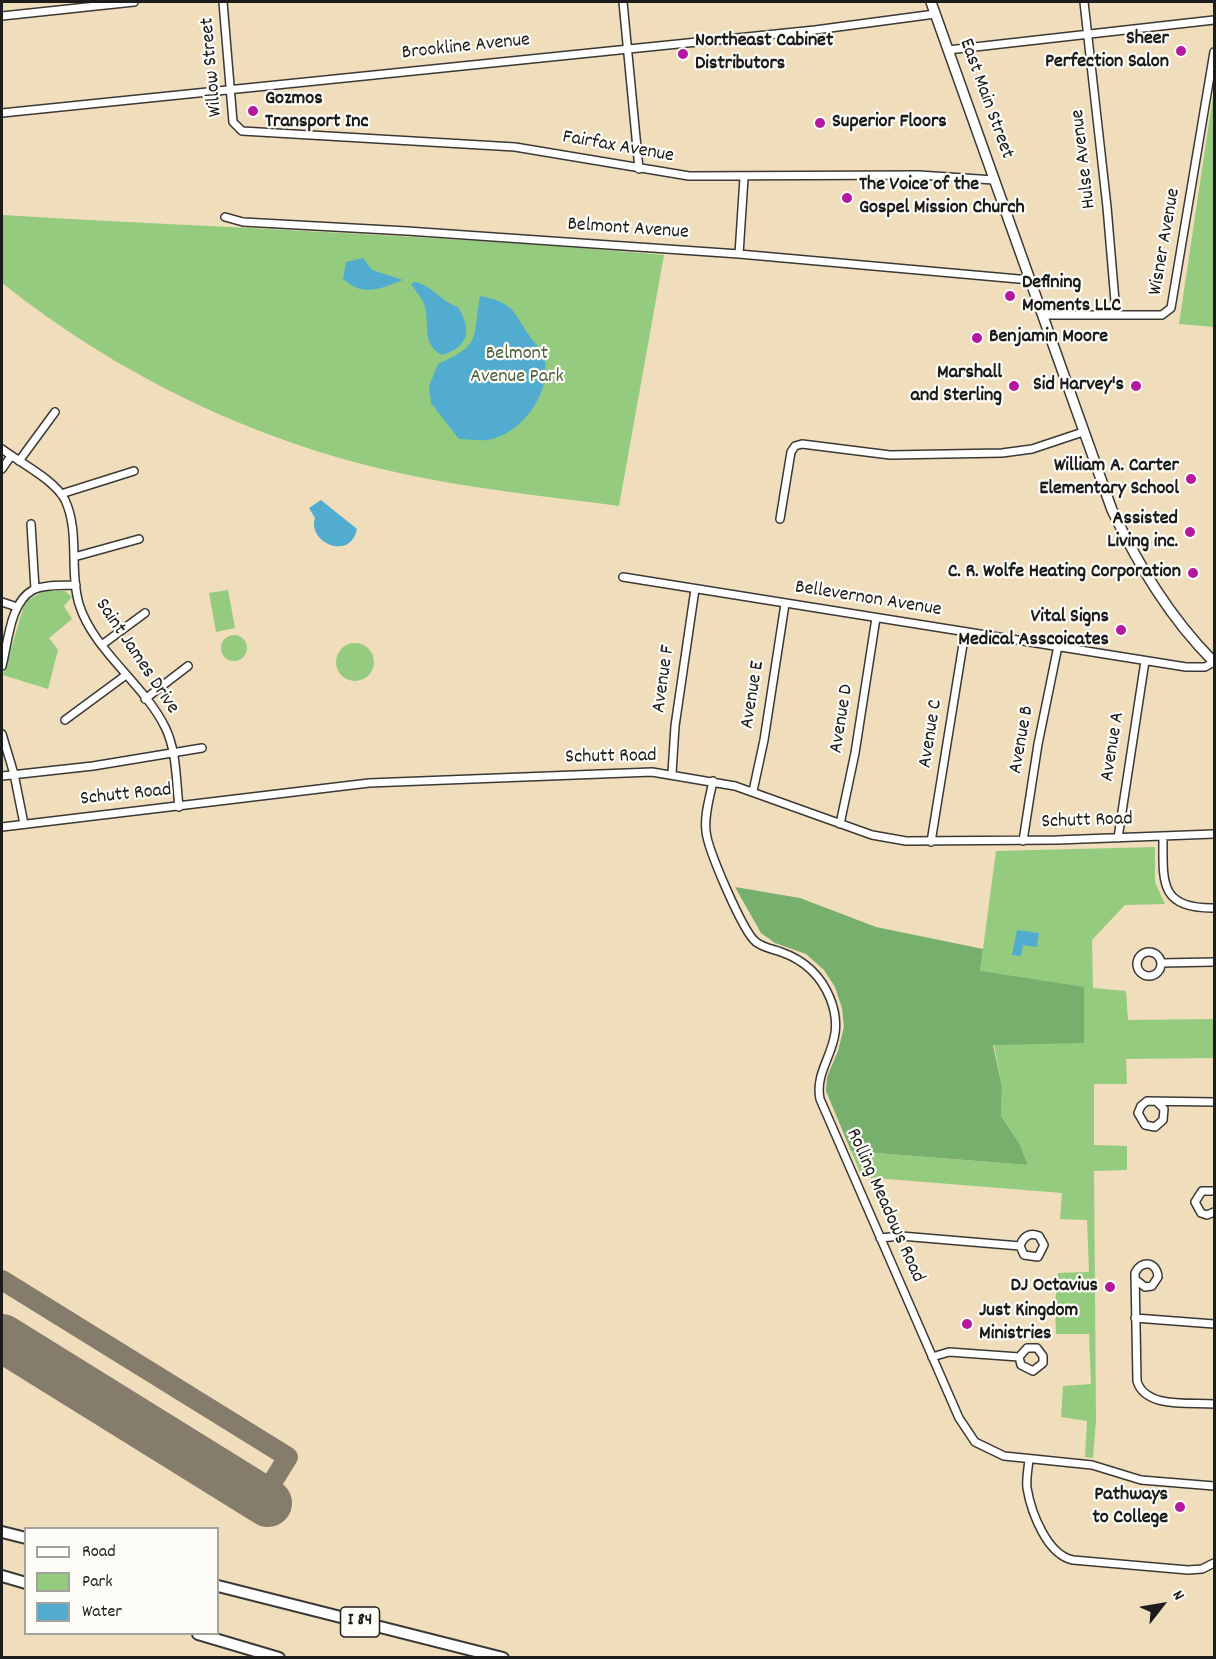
<!DOCTYPE html>
<html>
<head>
<meta charset="utf-8">
<style>
	body { margin:0 }
	#map { position:relative; width:1216px; height:1659px; overflow:hidden; background:#f0ddbc; font-family:Dekko,sans-serif }
	canvas { display:block }
	.frame { position:absolute; inset:0; border:3px solid #1c1c1c; pointer-events:none }
	.legend { position:absolute; left:24px; top:1527px; width:195px; height:108px; box-sizing:border-box; background:#fdfcf7; border:2px solid #a3a29f; margin:0; padding:8px 10px; list-style:none; font-size:18px; color:#1c1c1c }
	.legend li { display:flex; align-items:center; gap:12px; height:30px }
	.legend b { width:30px; border:2px solid #a3a29f }
	.north { position:absolute; left:1132px; top:1575px; width:60px; height:60px; -webkit-text-stroke:4px #fdfcf7; paint-order:stroke; rotate:59deg; font-size:16px; font-weight:700; line-height:24px; text-align:center; color:#1c1c1c }
	.north::after { content:''; display:block; margin:auto; width:21px; height:27px; background:#1c1c1c; clip-path:polygon(50% 0,100% 100%,50% 72%,0 100%) }
</style>
</head>
<body>
<div id="map">
<canvas width="1216" height="1659"></canvas>
<div class="frame"></div>
<ul class="legend">
<li><b style="height:8px;background:#fff"></b>Road</li>
<li><b style="height:16px;background:#94cb7e"></b>Park</li>
<li><b style="height:16px;background:#51accf"></b>Water</li>
</ul>
<div class="north">N</div>
</div>
<script>
const c = document.querySelector('canvas').getContext('2d');
c.lineJoin = 'round';
function paint(path, color) {
  c.fillStyle = color;
  c.fill(path, 'evenodd');
}
function stroke(path, color, width, dash) {
  c.strokeStyle = color;
  c.lineWidth = width;
  c.lineCap = dash ? 'butt' : 'round';
  c.setLineDash(dash || []);
  c.stroke(path);
}
function write(font, color, halo, rows, align = 'center') {
  c.font = font + ' Dekko,sans-serif';
  c.lineWidth = 4.5;
  c.setLineDash([]);
  c.textBaseline = 'middle';
  c.strokeStyle = halo;
  c.fillStyle = color;
  for (const [text, x, y, turn = 0] of rows) {
    c.save();
    c.translate(x, y);
    c.rotate((+turn || 0) * Math.PI / 180);
    c.textAlign = isNaN(turn) ? turn : align;
    if (halo) c.strokeText(text, 0, 0);
    c.fillText(text, 0, 0);
    c.restore();
  }
}
paint(new Path2D(`
	M1214,89V327L1179,324Z
	M2,215C222,228 443,235 664,255L619,506C546,496 471,489 399,473C253,441 118,375 2,283Z
	M228,590L235,628L216,632L209,593Z
	M43,591H65L72,597L64,606L72,619L49,638L58,650L48,689L3,675L25,602Z
	M221 648a13 13 0 1 1 26 0a13 13 0 1 1-26 0Z
	M336 662a19 19 0 1 1 38 0a19 19 0 1 1-38 0Z
	M1155,847V882L1165,904L1125,905L1092,940L1093,988L1126,991L1128,1020L1214,1019V1058L1126,1059L1127,1084H1094V1145L1127,1146V1170L1094,1171L1096,1420L1093,1458L1085,1457L1087,1421L1061,1417L1063,1386L1091,1384L1089,1334H1056L1055,1305L1058,1273L1089,1272L1087,1220L1060,1219L1062,1193L862,1177L851,1151L1028,1165L1019,1143L1001,1116L1002,1087L980,971L996,851Z`), '#94cb7e');
paint(new Path2D(`
	M735,887L800,898L876,927L983,949L980,971L1084,987V1043L993,1045L1002,1087L1001,1116L1019,1143L1028,1165L851,1151L826,1091L827,1077L838,1051L844,1027L842,1008L835,987L824,970L806,954L775,943L761,933Z`), '#77af6d');
paint(new Path2D(`
	M363,258L372,270L403,280C380,289 363,297 343,279L346,262Z
	M415,282C432,285 441,302 458,307C472,330 469,347 442,355C420,344 431,323 424,304C421,297 415,290 411,284Z
	M480,296C512,303 511,307 528,334C533,341 544,352 545,361C550,395 521,435 487,440C478,441 468,439 459,439L431,403L429,386L438,364C482,344 472,341 480,296Z
	M321,500L357,529C350,562 307,542 315,518L309,508Z
	M1017,930L1039,933L1037,947L1023,945L1021,956L1012,955Z`), '#51accf');
stroke(new Path2D(`
	M2,1280L288,1457L262,1499`), '#867c6c', 20);
stroke(new Path2D(`
	M2,1338L268,1503`), '#867c6c', 48);
const minor = new Path2D(`
	M223,2L233,122L242,131L515,147L689,176L919,175L994,180
	M623,2L639,169
	M1084,2L1107,207L1116,313
	M2,16L134,2
	M948,50L1214,20
	M2,113L815,30L935,14
	M225,217L243,222L407,231L739,254L1030,280
	M739,254L744,178
	M1043,315H1162L1171,308L1214,52
	M2,449C19,462 55,480 65,500C80,532 69,570 79,604C93,650 144,684 165,727C177,751 176,781 179,807
	M19,461L55,412
	M2,469L11,456
	M61,494L134,471
	M780,519L791,452L795,446L802,444L890,455L1002,453L1032,449L1083,432
	M31,524L35,589
	M74,557L139,539
	M623,577L1186,667H1205L1214,662
	M2,602L17,607
	M103,644L145,613
	M2,666C8,643 10,602 33,590C44,584 64,586 76,585
	M145,699L188,666
	M65,720L126,675
	M2,734L14,774L24,824
	M672,773L675,726L695,589
	M2,776L93,766L202,748
	M713,781C710,797 704,814 706,831C707,848 743,932 756,942C764,948 773,949 781,952C804,960 821,976 830,998C849,1045 813,1064 820,1099L959,1418L975,1442L1004,1456L1092,1465L1141,1480L1214,1486
	M753,791L764,740L785,604
	M840,824L855,753L876,618
	M2,827L369,783L652,772L735,786L872,835L906,841L1057,840L1214,834
	M1163,837C1163,882 1159,909 1214,908
	M1118,838L1145,661
	M1023,841L1038,744L1058,646
	M931,842L965,632
	M1137 964a12 12 0 1 1 24 0a12 12 0 1 1-24 0Z
	M1161,963L1214,962
	M1158,1103L1164,1109L1163,1120L1155,1127L1145,1125L1138,1113L1141,1106L1147,1101L1214,1102
	M1214,1191H1202L1195,1202L1201,1213L1207,1215L1214,1212
	M880,1238L901,1236L1020,1246L1024,1255L1038,1257L1044,1245L1039,1236C1029,1232 1023,1237 1020,1246
	M1136,1280L1145,1287L1152,1286L1158,1277C1157,1262 1142,1259 1135,1273L1137,1381C1145,1409 1191,1402 1214,1404
	M1135,1318L1214,1324
	M932,1357L949,1352L1019,1357L1021,1365L1033,1371L1043,1363V1356L1037,1348H1027L1019,1357
	M1029,1460C1028,1469 1026,1479 1027,1488C1031,1512 1047,1555 1073,1560L1188,1570L1202,1569L1214,1563`);
const major = new Path2D(`
	M931,2L1112,510C1139,566 1170,618 1214,662`);
const highway = new Path2D(`
	M2,1532L26,1538
	M2,1576L26,1583
	M218,1586L503,1658
	M198,1634L279,1658`);
stroke(minor, '#3c3934', 10);
stroke(major, '#3c3934', 12);
stroke(highway, '#3c3934', 14);
stroke(minor, '#fff', 7);
stroke(major, '#fff', 9);
stroke(highway, '#fff', 10);
for (const [x, y, r, color] of [
	[1181,51,6,"#b5179e"],
	[683,54,6,"#b5179e"],
	[253,111,6,"#b5179e"],
	[820,123,6,"#b5179e"],
	[847,198,6,"#b5179e"],
	[1010,296,6,"#b5179e"],
	[977,338,6,"#b5179e"],
	[1014,386,6,"#b5179e"],
	[1136,386,6,"#b5179e"],
	[1191,479,6,"#b5179e"],
	[1190,532,6,"#b5179e"],
	[1193,573,6,"#b5179e"],
	[1121,630,6,"#b5179e"],
	[1110,1287,6,"#b5179e"],
	[967,1324,6,"#b5179e"],
	[1180,1507,6,"#b5179e"]
]) {
  const dot = new Path2D();
  dot.arc(x, y, r, 0, 2 * Math.PI);
  c.fillStyle = color;
  c.fill(dot);
  stroke(dot, '#fdfcf7', 2);
}
for (const [x, y, w] of [
	[360,1622,39]
]) {
  const box = new Path2D();
  box.roundRect(x - w / 2, y - 15, w, 30, 4.5);
  c.fillStyle = '#fdfcf7';
  c.fill(box);
  stroke(box, '#1c1c1c', 1.5);
}
write('bold 18px', '#1c1c1c', null, [
	["I 84",360,1622]
]);
write('bold 20px', '#1c1c1c', '#fdfcf7', [
	["Sheer",1169,40],
	["Perfection Salon",1169,63],
	["Northeast Cabinet",695,42,"left"],
	["Distributors",695,65,"left"],
	["Gozmos",265,100,"left"],
	["Transport Inc",265,123,"left"],
	["Superior Floors",832,123,"left"],
	["The Voice of the",859,186,"left"],
	["Gospel Mission Church",859,209,"left"],
	["Defining",1022,284,"left"],
	["Moments LLC",1022,307,"left"],
	["Benjamin Moore",989,338,"left"],
	["Marshall",1002,374],
	["and Sterling",1002,397],
	["Sid Harvey's",1124,386],
	["William A. Carter",1179,467],
	["Elementary School",1179,490],
	["Assisted",1178,520],
	["Living inc.",1178,543],
	["C. R. Wolfe Heating Corporation",1181,573],
	["Vital Signs",1109,618],
	["Medical Asscoicates",1109,641],
	["DJ Octavius",1098,1287],
	["Just Kingdom",979,1312,"left"],
	["Ministries",979,1335,"left"],
	["Pathways",1168,1496],
	["to College",1168,1519]
], 'right');
write('20px', '#1c1c1c', '#fdfcf7', [
	["Brookline Avenue",466,48,-6],
	["Willow Street",213,67,-95],
	["East Main Street",985,99,70],
	["Fairfax Avenue",618,148,10],
	["Hulse Avenue",1085,159,-97],
	["Belmont Avenue",628,230,4],
	["Wisner Avenue",1166,242,-80],
	["Bellevernon Avenue",868,600,9],
	["Saint James Drive",136,657,56],
	["Avenue F",665,679,-82],
	["Avenue E",754,695,-81],
	["Avenue D",843,719,-81],
	["Avenue C",932,734,-81],
	["Avenue B",1023,740,-80],
	["Avenue A",1114,747,-81],
	["Schutt Road",611,758,-1],
	["Schutt Road",126,796,-6],
	["Schutt Road",1087,822,-2],
	["Rolling Meadows Road",884,1206,66]
]);
write('20px', '#4c6243', '#fdfcf7', [
	["Belmont",517,355],
	["Avenue Park",517,378]
]);
</script>
</body>
</html>
